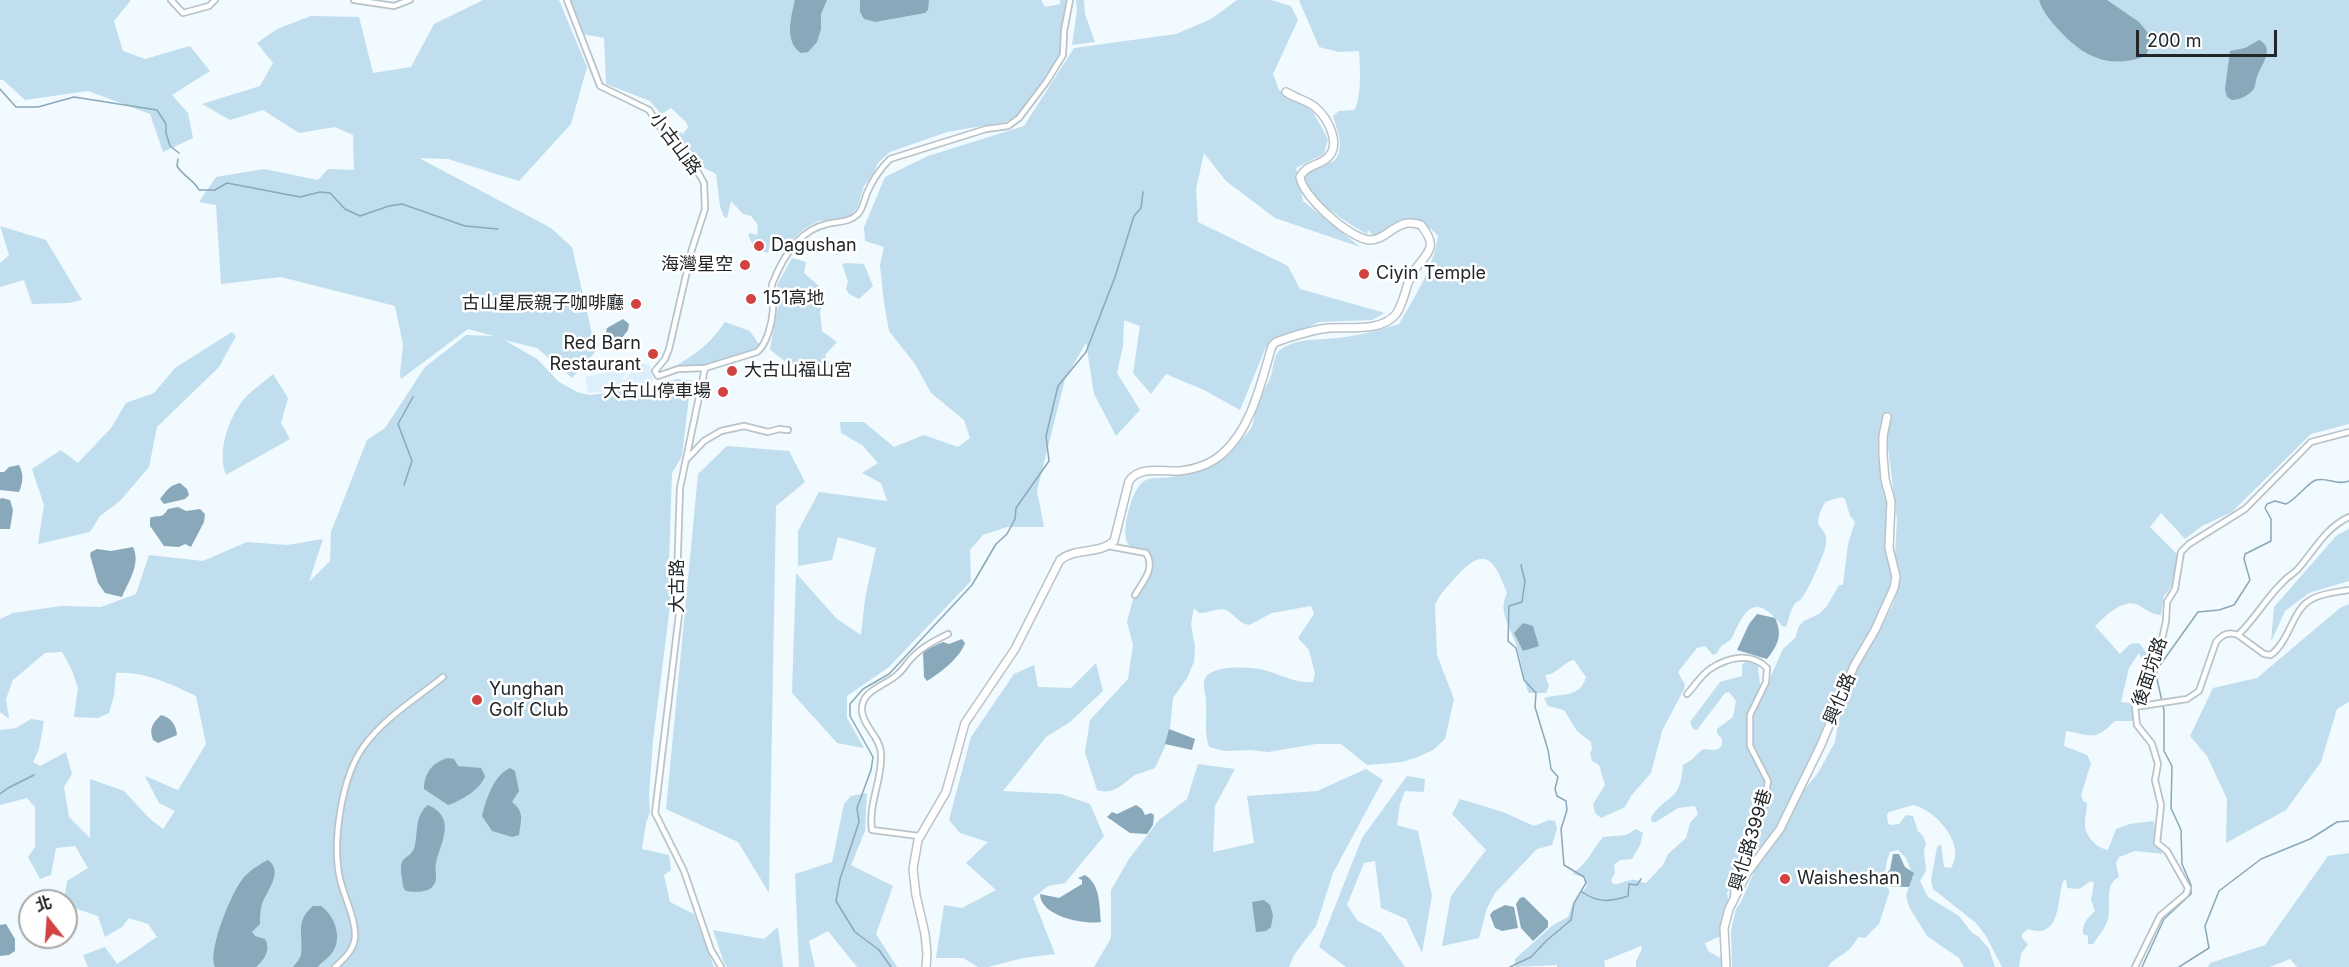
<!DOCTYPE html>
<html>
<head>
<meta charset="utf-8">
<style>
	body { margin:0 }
	#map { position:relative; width:2349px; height:967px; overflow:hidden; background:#f0faff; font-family:Inter,"Noto Sans TC",sans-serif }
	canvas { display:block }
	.north { position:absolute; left:18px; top:889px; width:60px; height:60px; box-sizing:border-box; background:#fff; border:2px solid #a7a8a9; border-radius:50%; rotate:343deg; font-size:16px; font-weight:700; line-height:24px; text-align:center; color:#222629 }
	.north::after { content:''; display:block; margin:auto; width:21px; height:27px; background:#d14241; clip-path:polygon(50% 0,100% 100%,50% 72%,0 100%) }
	.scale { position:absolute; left:2136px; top:30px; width:141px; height:27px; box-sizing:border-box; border:3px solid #222629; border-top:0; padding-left:8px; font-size:18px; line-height:21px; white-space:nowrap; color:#222629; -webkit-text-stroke:4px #fff; paint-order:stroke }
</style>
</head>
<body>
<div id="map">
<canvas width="2349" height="967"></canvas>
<div class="north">北</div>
<div class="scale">200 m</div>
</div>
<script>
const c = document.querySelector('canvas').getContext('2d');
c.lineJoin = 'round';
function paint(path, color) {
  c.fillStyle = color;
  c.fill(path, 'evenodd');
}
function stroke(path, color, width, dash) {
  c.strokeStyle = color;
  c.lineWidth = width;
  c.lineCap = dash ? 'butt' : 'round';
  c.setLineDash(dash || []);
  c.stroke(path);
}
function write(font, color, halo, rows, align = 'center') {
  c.font = font + ' Inter,"Noto Sans TC",sans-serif';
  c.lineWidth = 5;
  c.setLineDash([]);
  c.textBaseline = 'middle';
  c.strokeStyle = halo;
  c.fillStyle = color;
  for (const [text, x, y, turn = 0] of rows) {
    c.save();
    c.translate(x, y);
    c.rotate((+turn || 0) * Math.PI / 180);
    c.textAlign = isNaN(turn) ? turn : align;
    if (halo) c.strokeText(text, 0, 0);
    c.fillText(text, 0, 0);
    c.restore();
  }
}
paint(new Path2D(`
	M631,363L649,364L653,380L637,389L615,392L614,390L588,393L585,377L625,368V375L622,379L624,381L632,371Z`), '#dceffa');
paint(new Path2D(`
	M0,0H131L114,21L123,51L145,59L190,46L210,71L172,95L188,113L193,138L163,152L150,114L88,91L25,100L3,80H0Z
	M483,0H559L587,67L571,124L519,181L448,159L419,158L551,228L572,247L596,351L572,378L537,348L504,340L537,359L559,382L577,392L589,395L644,389L677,379L694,381L689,397L682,456L672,473L669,564L671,598L653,741L649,795L650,812L646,823L642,849L669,855L671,870L664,875L670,902L694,914L714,967H88L83,955L105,947L117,964L157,937L148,924L129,918L122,927L105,937L98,916L66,905L64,901L67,881L88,868L75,846L56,848L51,875L40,879L28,857L35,847V807L27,798L0,805V730L16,728L31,719L44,721L39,749L33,762L40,766L66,752L72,774L64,787L69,817L90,838V779L124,791L149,818L163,829L175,811L159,803L145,776L178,790L206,744L196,696C170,684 145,671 116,673L114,696L109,713L98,718L74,717L78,688L71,668L62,652L45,653L13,680L6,699L9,719L0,712V619L13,613L61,606L101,607L136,594L149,555L203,561L247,542L287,545L323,539L309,582L330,561L331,532L367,440L385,428L425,367L466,335L494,336L468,329L401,379L400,374L403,345L395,306L281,277L221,284L216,205L199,202L216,177L264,169L318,180L328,169L354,170L353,135L335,127L299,133L263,110L230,120L202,104L260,86L273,63L257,43L277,29L311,16L359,17L373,73L411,67L434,24Z
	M569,0H1041L1045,7L1060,4V0H1070L1067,47L1063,60L1014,118L1005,122L947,132L890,152L878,163L872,176L864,186L857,208L851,215L841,219L818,221L804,229L793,239L770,243L768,253L755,249L748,235L750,233L757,235L758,225L751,216L743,214L731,201L727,218L724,217L720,206L716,174L700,166L670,131L669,128L674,127L683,134L688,127L686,122L671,108L661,114L650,101L606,84L604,38L583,34Z
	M1076,0H1084L1085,14L1095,42L1072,45L1077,10Z
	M1237,0H1271L1291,6L1298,20L1273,74L1279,90L1313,112L1328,139L1324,154L1296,168L1303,201L1360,247L1275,218L1226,181L1204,153L1196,189L1198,222L1288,266L1300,289L1385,313L1372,320L1319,322L1266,347L1240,410L1204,390L1166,374L1151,394L1133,373L1140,326L1124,320L1123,346L1117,373L1140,410L1116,436L1094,394L1086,343L1065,379L1037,491L1044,527H1007L983,535L970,550L971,581L889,667L847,696V718L864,748L837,743L792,693L796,573L837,619L861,635L865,599L876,548L838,537L832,560L798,566V531L819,492L887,501L881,483L862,473L878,463L862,445L841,433L840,422H864L894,447L924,435L958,447L970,438L964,420L931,393L915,364L889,331L884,303L880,265L884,247L865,241L864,227L885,177L928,156L1024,126L1074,48L1176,34L1211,19Z
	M1299,0H2349V424L2311,434L2232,512L2202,526L2185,539L2161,513L2150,527L2177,554C2175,569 2176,585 2164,596L2161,615C2151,614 2149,611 2140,606C2124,596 2106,616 2095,626L2120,654L2130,644L2139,643L2149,656L2148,667L2143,670V662L2139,653L2129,668L2121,702L2133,703L2134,721H2115C2094,742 2092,735 2066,731L2064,746L2087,755L2091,763L2081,795L2083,801L2087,803C2087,810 2085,816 2085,822C2084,835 2096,848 2108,850L2116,829L2130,824L2154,821L2155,830L2154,844L2163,854L2135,851L2119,857L2116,863L2119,877C2103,885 2112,903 2108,919C2105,929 2099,935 2093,944H2088V936L2083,934C2082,924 2087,918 2095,911L2091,900L2094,883L2091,881L2079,889L2067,888L2066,879L2063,881C2057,899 2061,941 2028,929L2022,934V938L2028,944L2021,954L2019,967H2002L1986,936L1976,923L1933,889L1931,880L1937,847L1941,844L1944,867L1951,868C1967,845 1936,810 1913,805L1889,812L1887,815L1888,823L1891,825L1899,824L1906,815L1913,816L1918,831L1923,836L1926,843L1924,851L1926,871L1920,881L1928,897L1959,916L1972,933L1979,937L1989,949L1995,967H1964L1959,958L1927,936L1909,907L1906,895L1913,876L1906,858L1898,850L1890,852L1887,860L1883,884L1889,889V893L1879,924L1865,938L1858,937C1848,957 1835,955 1828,967H1732L1731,930L1736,909L1741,902L1756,867L1790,819L1799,796L1818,773L1835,742L1843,697L1858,664L1880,630L1893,604L1900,581L1901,576L1895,554L1897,520L1887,439H1880L1894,581C1887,599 1877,610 1872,627L1829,711L1807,770L1769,843L1754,850L1727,893L1729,904L1721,936L1705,943L1708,951L1722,959V967H1636V961L1642,949L1641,946L1604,961L1605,967H1557V965L1515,967V959L1553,925L1568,917L1573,904L1587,886L1585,877L1572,874C1587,864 1592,850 1603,837L1626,835L1636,829L1643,833L1640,845L1632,859L1620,860L1614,865L1615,873L1611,880L1613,884C1621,885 1625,880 1632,880C1637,879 1641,883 1646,883L1663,865L1668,854L1686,838L1690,823L1698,814L1695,806L1678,808L1656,822H1652L1651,818C1665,794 1681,803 1683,765C1695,759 1695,755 1703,749C1713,750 1723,753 1722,739L1717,733V729L1733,717L1736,701L1729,692L1725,693L1697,730L1693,729L1690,722L1720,682L1742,676V665L1748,660L1758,666L1760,685H1767L1783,649L1795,638L1799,626L1804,621L1819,614L1827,606L1839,585H1843L1848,544L1855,522L1850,516L1845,499L1841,497L1825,502C1808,534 1829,523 1826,544C1826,551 1806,595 1801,599C1796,605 1799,598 1794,605C1790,611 1789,620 1786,627L1782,626C1757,594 1746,606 1733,636C1730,643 1721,643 1717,653L1713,655L1705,646L1697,648L1678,672L1685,685L1684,689L1662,731L1651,773L1631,796L1625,807L1601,818L1595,813L1593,804L1605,785L1599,765L1592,761L1590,753L1592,750L1591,742L1577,731L1564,710L1548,706L1544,698C1560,693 1580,699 1586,677L1574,660C1563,662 1558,674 1545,675L1549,686L1546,693H1529L1527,689C1523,675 1521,661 1517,647C1511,627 1497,613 1507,593C1493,555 1483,546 1454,579C1447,587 1439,595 1435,605L1437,655L1454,699L1445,739L1433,750L1418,757L1402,762L1367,765L1341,744H1316L1268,752L1251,750L1225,751L1209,747C1204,733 1207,716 1206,701C1206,695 1203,687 1204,682C1207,664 1246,667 1259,669C1278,672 1293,684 1313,682L1315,674L1309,650L1298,638L1314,614L1311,606L1272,613L1249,625C1238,623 1236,616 1228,611C1220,606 1208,614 1199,613L1194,608L1191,624L1195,647L1194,662L1187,678L1173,698L1169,738L1155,768C1149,771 1137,773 1132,777C1121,786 1112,795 1097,790L1085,752L1090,720L1128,679L1133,645L1127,622L1133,599L1151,574L1150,558C1144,551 1133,551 1128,544C1120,532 1132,488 1144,481C1153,476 1162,479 1171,477C1198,472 1231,452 1249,431C1256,422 1253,415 1257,405C1260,395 1267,386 1271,376C1274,367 1273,353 1283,348C1299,338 1319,340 1337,338C1358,336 1379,330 1399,324C1415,296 1433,269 1438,236C1418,212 1398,225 1373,235L1368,230L1367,234C1341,219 1318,205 1302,179L1304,173L1334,161C1346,148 1337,131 1333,116L1339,111L1354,110C1362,99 1360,66 1359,51L1339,52L1319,47Z
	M0,226L46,240L82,300L69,303L32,304L24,280L0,287V263L9,255Z
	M792,258L806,262L804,273L818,285L825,297L820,312L822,331L837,342L825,355L831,367C811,377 785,364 770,349L778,306L777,285Z
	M847,263L864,264L873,286L859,299L849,294L846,289L848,281L842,264Z
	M725,322L750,331L758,343L762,345C757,350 710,366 703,367C691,367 680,368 668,370C695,355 707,347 725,322Z
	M232,332L236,336L219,367L157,427L149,467L120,501L100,516L90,532L38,544L44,505L32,469L61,450L78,463L111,428L126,403L154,393L175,368Z
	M273,374L288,398L281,423L290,439L226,475C217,451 228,419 244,399C252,390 264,382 273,374Z
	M727,446L789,451L805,482L776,506L769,893L738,842L666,809L698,474Z
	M2349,529V581L2309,593L2285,611L2271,642L2274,607L2337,535Z
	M2349,604V702L2337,709L2321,762L2286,810L2226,843L2227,799L2207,756L2190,736L2213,688L2257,678L2340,608Z
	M1096,663L1103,691L1070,722L1046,737L1003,791L1061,794L1090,804L1104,836L1065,883L1048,886L1033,898L1055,954L1023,958L988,967H978L963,958H936L944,905L962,908L996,890L966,863L988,842L960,833L949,820L971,737L1014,674L1034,665L1038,687L1071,688Z
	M1198,764L1235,769L1215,806L1213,852L1254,843L1247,796L1317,791L1366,769L1383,780L1333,873L1316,926L1294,955L1289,967H1094L1111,938V890L1129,859L1159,820L1187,799Z
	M1407,776L1425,779L1424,792L1405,791L1400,804L1397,825L1418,831L1432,896L1422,953L1406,919L1381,908L1375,861L1364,863L1347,905L1358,921L1381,933L1405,967H1346L1319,947L1362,838Z
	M867,793L865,831L851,865L893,886L876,934L897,967H857L828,931L809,941L815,967H799L795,874L832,862L844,804L851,796Z
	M1460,799L1503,812L1534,826L1549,820L1555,821L1557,829L1552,845L1537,849L1495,893L1487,908L1479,938L1442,946L1451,896L1486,850L1452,814Z
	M2349,853V967H2297L2290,959L2270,967H2208L2210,963L2265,945L2328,856Z
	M778,927L783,967H727L724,963L713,930L764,939Z`), '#c0deee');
paint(new Path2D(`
	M795,0H827L821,14V29L817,42L808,52L801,53C784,42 791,17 795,0Z
	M860,0H929L928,10L925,13L875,22L864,19L860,12Z
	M2039,0H2107L2139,22L2149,34V47L2146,56C2108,70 2082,56 2057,28C2050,20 2042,11 2039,0Z
	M2259,40C2276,48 2261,65 2257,77C2255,81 2256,87 2253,90C2248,96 2239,100 2232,100L2227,97L2225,89L2230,51L2245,48Z
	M623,319L629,324L628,330L619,342L612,343C607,339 605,334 607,328Z
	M19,465C24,474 23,483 19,492L0,490V472H4L9,467Z
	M180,483L187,489L189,495L185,499L164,504L160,499C166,491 170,485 180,483Z
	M2,498L10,500L13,510L10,529H0V499Z
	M178,507L186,511L200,509L205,514L204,522L191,547L185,544L179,547L164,546L150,526V518C159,514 161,520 168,509Z
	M133,547C141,564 129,580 122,597L105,593L98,583L90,555L91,552L97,549L111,551Z
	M1757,614L1775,618C1783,635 1778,645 1767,659L1737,650L1749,624Z
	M1523,623L1533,626L1539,646L1523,651L1514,633Z
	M962,639L965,643C960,658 940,673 927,681L924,677L923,651L943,642L949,644Z
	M161,715C171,718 176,724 177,735L158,743L153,740C149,728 152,724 161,715Z
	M1169,729L1195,739L1192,750L1165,744Z
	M448,758L454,759L458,766L481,768L485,776C481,789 461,801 448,805L424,789C424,773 433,762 448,758Z
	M510,768L515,771L519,791L512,802C525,812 521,820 519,835L512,837L492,831L482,816C486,799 494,775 510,768Z
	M428,805C457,818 441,841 436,863C434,871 439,879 433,886C428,893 414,892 406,891C402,887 403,884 402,878C397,852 411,862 415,845C418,831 415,815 428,805Z
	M1136,805L1142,809L1145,815L1151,813L1154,815L1153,825L1147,834L1130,833L1107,817L1112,812L1117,814Z
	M1893,854H1899L1905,867L1914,873L1909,887L1884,886L1882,883L1884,875L1890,870Z
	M268,860C284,872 267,890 262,904C260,911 260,917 260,924L252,932L255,936L265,939C271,950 265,959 256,967H215C207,951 233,888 245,876C251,870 260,864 268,860Z
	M1085,875C1101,885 1099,906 1101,922C1083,925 1040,916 1040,894L1059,898L1082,884V880L1078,878Z
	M1524,897L1548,921V927L1533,941L1521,928L1516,904L1520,898Z
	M1264,900L1270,905L1273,915L1271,927L1266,931L1256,932L1252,902Z
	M1505,905L1514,907L1518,928L1502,931L1495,928L1490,915L1493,911Z
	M313,906H321C335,916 343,938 332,953C328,959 321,962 318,967H293C296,963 300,959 301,955C304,935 294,922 313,906Z
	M6,924L15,939V951L9,955L0,956V925Z`), '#89a8b9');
stroke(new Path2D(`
	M0,89L16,107H38L74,97L157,110L166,124V133L170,146L179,153
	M178,159L177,166C183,176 194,180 199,190H215L227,183L300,197L320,192L330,193L345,209L360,216L389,206L402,204L465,226L498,229
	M404,485L412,461L398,424L413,397
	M0,794L8,788L34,775
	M1582,892C1598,903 1610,902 1628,896L1629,884L1637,885L1641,879
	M891,967L879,950L855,932L836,901L840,879L859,822L857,808L871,770L873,757L850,716V704L863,689L889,674L972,585L996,544L1007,534L1015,519L1016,508L1049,461L1046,436L1058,386L1086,352L1115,277L1134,216L1141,208L1143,192
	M1510,967L1531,957L1546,941L1571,920L1574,903L1586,883L1584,877L1564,865L1561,829L1567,810L1566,801L1557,796L1555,789L1558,777L1551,769L1548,750L1535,707L1536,693L1524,680L1516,648L1508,641L1509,606L1522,602L1525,581L1521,565
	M2142,967L2164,919L2191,894V885L2182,864L2181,830L2171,808L2172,766L2164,751V710L2156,675L2158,668L2198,612L2219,610L2234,605L2250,580L2244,559L2245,554L2271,541V519L2265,508L2267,504L2275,501L2286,504C2297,499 2307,483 2316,480C2328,477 2337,486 2349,481
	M2179,967L2209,948L2205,926L2219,891L2261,859L2310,839L2337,822L2349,821`), '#89a8b9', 1.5);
const street = new Path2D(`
	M171,0L183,13L209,6L215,0
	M354,0L394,6L410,0
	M567,0L600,86L649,110L666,136L694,165L704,183L705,209L692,249L669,349L665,359L655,371L658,376L678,369L705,368
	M686,460L704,441L721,431L744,426L768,432L779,429L788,430
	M1108,546L1146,553C1156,569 1143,581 1135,595
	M2238,635L2264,654L2271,655C2291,639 2292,609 2312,599C2323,593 2337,592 2349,590
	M1687,694C1694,687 1701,675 1710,669C1727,658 1750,651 1767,668L1766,682L1750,715V746L1768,781L1764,804L1734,887L1733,899
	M2135,707L2187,699L2199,691L2216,642C2222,635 2228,631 2238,635C2255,619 2266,598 2283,582C2287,577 2293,574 2297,570C2314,551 2325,528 2349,517
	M919,836L872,830C868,803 883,779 881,753C880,737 863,726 862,711C860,690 886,686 898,674C903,670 906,664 910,660C920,648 934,641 948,634
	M335,967C344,959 354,950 355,937C356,919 344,897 340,879C332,843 341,777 364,746C384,718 417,698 443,677
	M721,967L711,950L684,871L655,813L679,614L677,579L680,488L705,368L757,352C767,344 772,323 773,310C773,301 769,290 773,282C783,257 799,230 827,224C838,221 849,223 858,214C863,209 864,200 867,193C872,181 880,169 890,159L986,129L1008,126L1019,118L1047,81L1063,55L1064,31L1070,0
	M2135,967L2160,916L2186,894L2188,888L2167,851L2157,843L2161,805L2155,780L2158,764L2152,744L2137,725L2135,707L2144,680L2160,648L2166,621L2167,602L2175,589L2181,552L2189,544L2245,509L2311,442L2349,432`);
const secondary = new Path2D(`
	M926,967L927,954L925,934L916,895L913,869L918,840L946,792L965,723L1015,649L1060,560C1076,547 1099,555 1114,541L1129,481C1140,465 1163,472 1180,471C1196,469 1211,464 1222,454C1252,428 1261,382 1272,346L1276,342C1290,337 1306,332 1321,329C1343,325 1380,334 1396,314C1405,302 1405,284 1414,271C1428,251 1439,248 1421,225C1396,216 1389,240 1370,240C1351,240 1302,196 1300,177C1306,165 1317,166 1326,159C1343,146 1328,118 1315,107C1306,100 1295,98 1286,92
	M1726,967L1724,928L1729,909L1747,873L1780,829L1821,745L1854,666L1875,630L1894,588L1896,577L1889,548L1891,502L1885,479L1883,455V436L1887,417`);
stroke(street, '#b9c4ca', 8);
stroke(secondary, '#b9c4ca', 10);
stroke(street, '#fff', 4.5);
stroke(secondary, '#fff', 7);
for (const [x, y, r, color] of [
	[759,246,6,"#d14241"],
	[745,265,6,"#d14241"],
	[1364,274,6,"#d14241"],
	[751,299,6,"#d14241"],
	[636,304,6,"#d14241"],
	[653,354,6,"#d14241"],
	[732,371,6,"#d14241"],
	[723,392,6,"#d14241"],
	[477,700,6,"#d14241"],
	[1785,879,6,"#d14241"]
]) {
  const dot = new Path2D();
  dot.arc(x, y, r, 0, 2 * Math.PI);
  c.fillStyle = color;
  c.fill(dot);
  stroke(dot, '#fff', 2);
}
write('18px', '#222629', '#fff', [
	["小古山路",675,144,53],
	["大古路",678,586,-90],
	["後面坑路",2150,672,-71],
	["興化路",1840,699,-67],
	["興化路399巷",1751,840,-73]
]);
write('18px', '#222629', '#fff', [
	["Dagushan",771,246],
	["海灣星空",733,265,"right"],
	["Ciyin Temple",1376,274],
	["151高地",763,299],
	["古山星辰親子咖啡廳",624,304,"right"],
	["Red Barn",641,344,"right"],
	["Restaurant",641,365,"right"],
	["大古山福山宮",744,371],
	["大古山停車場",711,392,"right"],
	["Yunghan",489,690],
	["Golf Club",489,711],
	["Waisheshan",1797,879]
], 'left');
</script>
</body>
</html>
